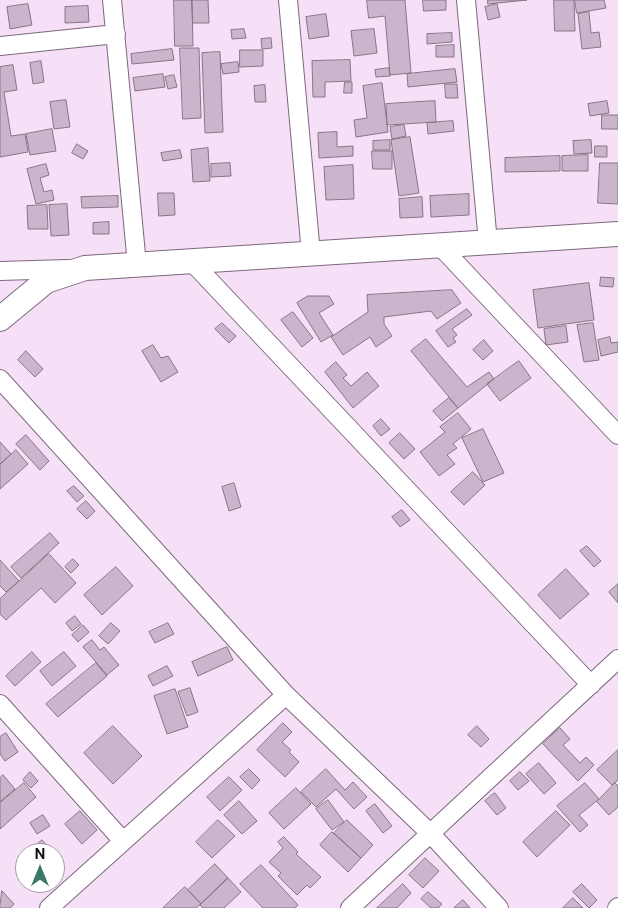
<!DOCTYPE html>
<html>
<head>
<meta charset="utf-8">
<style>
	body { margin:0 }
	#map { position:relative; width:618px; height:908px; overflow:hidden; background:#f6e0f7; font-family:"Public Sans",sans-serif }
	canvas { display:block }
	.north { position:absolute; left:15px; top:843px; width:50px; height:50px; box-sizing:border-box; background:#fff; border:1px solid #a19ea1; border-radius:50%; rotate:0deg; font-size:14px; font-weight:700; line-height:20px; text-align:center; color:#140d15 }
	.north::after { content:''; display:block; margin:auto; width:18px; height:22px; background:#3a7a68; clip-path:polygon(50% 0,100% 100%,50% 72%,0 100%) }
</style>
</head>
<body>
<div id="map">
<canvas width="618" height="908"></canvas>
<div class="north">N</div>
</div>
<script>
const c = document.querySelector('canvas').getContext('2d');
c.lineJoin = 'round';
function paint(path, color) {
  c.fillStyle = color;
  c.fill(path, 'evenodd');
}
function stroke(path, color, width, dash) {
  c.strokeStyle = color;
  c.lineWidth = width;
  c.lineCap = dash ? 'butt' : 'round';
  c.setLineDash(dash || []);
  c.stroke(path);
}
const building = new Path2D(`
	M174,0H192L193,46H175Z
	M192,0H208L209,23H193Z
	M367,0H405L411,73L390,75L385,16L369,18Z
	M423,0H446V10L424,11Z
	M488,0H527L488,4Z
	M554,0H574L575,31H555Z
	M575,0H604L606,8L577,13Z
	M28,4L32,25L10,29L7,7Z
	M497,4L500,17L488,20L485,7Z
	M88,6L89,22L65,23V7Z
	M589,12L591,33L599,32L601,47L582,49L578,14Z
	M326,14L329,36L309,39L306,17Z
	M244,29L246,38L232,39L231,30Z
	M374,29L377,53L354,56L351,31Z
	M452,33V42L427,44V34Z
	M271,38L272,48L262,49L261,39Z
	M454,45V57H436V46Z
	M180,48H199L201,118L183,119Z
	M172,49L174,60L132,64L131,54Z
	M240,50H263V66L240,67Z
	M220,52L223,132L205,133L202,53Z
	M350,60L351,81L325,82V97H313L312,61Z
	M41,61L44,82L33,84L30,63Z
	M238,62L239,72L223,74L221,64Z
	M13,65L17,90L4,92L11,136L25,134L28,152L0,157V67Z
	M389,68L390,76L376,77L375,70Z
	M455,69L457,82L408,87L407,74Z
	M163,74L165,87L135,91L133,78Z
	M174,75L177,87L168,89L165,77Z
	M345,82H352V93H344Z
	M382,83L388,132L356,137L354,120L367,118L363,86Z
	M445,84H457L458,98H446Z
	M265,85L266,102H255L254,86Z
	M66,100L70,127L54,129L50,102Z
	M435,101L436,122L387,125L386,104Z
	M607,101L609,113L590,116L588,104Z
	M602,115H618V129H602Z
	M453,121L454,131L428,134L427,123Z
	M404,125L406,136L392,139L390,127Z
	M52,129L56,151L30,155L26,134Z
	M337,132V147L353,146V156L319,158L318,133Z
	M410,137L419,193L399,196L391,140Z
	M390,140V150H373V141Z
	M591,140L592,153L574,154L573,141Z
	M77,144L88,151L83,159L72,153Z
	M595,146H607V157H595Z
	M208,148L210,181L193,182L191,150Z
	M180,150L182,158L163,161L161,153Z
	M372,151H392V169H373Z
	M588,155V171H562V156Z
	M560,156V171L505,172V158Z
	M230,163L231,176L211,177V164Z
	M600,163H618V204L598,203Z
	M46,164L49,175L40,178L44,192L52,190L54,200L36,204L27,169Z
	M353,165L354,199L326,200L324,167Z
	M158,193H174L175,215L159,216Z
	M469,194V215L431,217L430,196Z
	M118,196V207L82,208L81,197Z
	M422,197L423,217L400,218L399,199Z
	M67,204L69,235L51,236L49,205Z
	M47,205L48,229H28L27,206Z
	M109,222V234H93V223Z
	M601,277L614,278L613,287L600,286Z
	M589,283L594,320L538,328L533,290Z
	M452,290L461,303L437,319L431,311L384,317V324L392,336L376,347L370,337L343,355L331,337L368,312L367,295Z
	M308,296H329L334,304L319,313L333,335L321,342L297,303Z
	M467,309L472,315L452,329L457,335L453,338L456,342L448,347L436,331Z
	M293,312L313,338L302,347L281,320Z
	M222,323L236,336L229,343L215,329Z
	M593,323L599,360L584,362L577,325Z
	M566,326L568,342L546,345L544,329Z
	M610,337L611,343L618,342V352L601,356L598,340Z
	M426,339L467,387L489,372L494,379L458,408L411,351Z
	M484,340L493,351L483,360L473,350Z
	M153,345L161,358L168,356L178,372L161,382L142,351Z
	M26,351L43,369L35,377L18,360Z
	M519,361L531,378L500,401L487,384Z
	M336,362L347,375L343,378L351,386L367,372L379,386L353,408L325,372Z
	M449,398L458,408L442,421L433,411Z
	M458,413L471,429L453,444L457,448L447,455L455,464L439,476L420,452L445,432L440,427Z
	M381,419L390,429L381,436L373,426Z
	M483,429L504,473L483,482L462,438Z
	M400,433L415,449L404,459L389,443Z
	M26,435L49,461L40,470L16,444Z
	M0,442L11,454L0,464Z
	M16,450L28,464L0,489V465Z
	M473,472L485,485L464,505L451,492Z
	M234,483L241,507L229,511L222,487Z
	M74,486L84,496L77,502L67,491Z
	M86,501L95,511L87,519L77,509Z
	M402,510L410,520L400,527L392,517Z
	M50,533L59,543L21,578L11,567Z
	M587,546L601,561L594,567L580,551Z
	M49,554L76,583L55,603L41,588L6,620L0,614V599Z
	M73,559L79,565L71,573L65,567Z
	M0,560L19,581L6,592L0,586Z
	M116,567L133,586L102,615L84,595Z
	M566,569L589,594L560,619L538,595Z
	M618,584V603L609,592Z
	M75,616L81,624L72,631L66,623Z
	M111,623L120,631L108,644L99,636Z
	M168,623L174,634L155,643L149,632Z
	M83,625L89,632L78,642L72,635Z
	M92,640L100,650L104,647L119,665L107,675L83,647Z
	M227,647L233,660L198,676L192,662Z
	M32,652L41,662L15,686L6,676Z
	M64,652L76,666L52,686L40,671Z
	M96,663L107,676L58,717L46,704Z
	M167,666L173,676L153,686L148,676Z
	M190,688L198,712L187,716L178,692Z
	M175,689L188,727L167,734L154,696Z
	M283,723L292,732L282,742L291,750L289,752L299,762L285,777L257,750Z
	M113,726L142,756L113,784L84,753Z
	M477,726L489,739L481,747L468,735Z
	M560,728L570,739L563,745L580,763L586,757L594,765L578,781L543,744Z
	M6,733L18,752L5,761L0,754V737Z
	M618,750V780L612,785L597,770Z
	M539,763L556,783L544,794L526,774Z
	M249,769L260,780L252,789L240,777Z
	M326,769L345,790L353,782L367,797L354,809L336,789L316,807L301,792Z
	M30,772L38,781L31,788L23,780Z
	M520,772L529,781L518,790L510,781Z
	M3,775L15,789L0,802V778Z
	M229,777L242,790L220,811L207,797Z
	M24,783L36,797L0,829V803Z
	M585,783L599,799L579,815L588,825L580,832L557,806Z
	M615,783L618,786V807L609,815L597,802Z
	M296,788L311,804L284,829L269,813Z
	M495,793L506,808L497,815L485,801Z
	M328,800L344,822L332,830L316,809Z
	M239,801L257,821L242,834L224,815Z
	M375,804L392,826L383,833L366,811Z
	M80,811L97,830L82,844L65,824Z
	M556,811L570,825L537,857L523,842Z
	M43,815L50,826L37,834L30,823Z
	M218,820L235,836L212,858L196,842Z
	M347,820L373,845L361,858L334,833Z
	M332,832L361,858L348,872L320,845Z
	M284,837L298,852L296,854L321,877L310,888L307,885L297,895L278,876L281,873L269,862L283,848L278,842Z
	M42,840L54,853H33L31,850Z
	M425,858L439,871L423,888L409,875Z
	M215,864L228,878L201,904L188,890Z
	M261,865L298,905L295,908H263L240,884Z
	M228,878L241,892L224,908H203L200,905Z
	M403,884L411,893L397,908H377Z
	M582,884L597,900L589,908L573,892Z
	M185,887L201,904L196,908H163Z
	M2,891L14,904L10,908H0Z
	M428,892L442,904L438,908H431L421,899Z
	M573,898L583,908H563Z
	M463,900L470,908H454Z`);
paint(building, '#cab5cc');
stroke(building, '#887489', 1);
const street = new Path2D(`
	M112,0L137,265
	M288,0L311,254
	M466,0L488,243
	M0,46L116,34
	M440,246L618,435
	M192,262L591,685
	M0,271L67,269
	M0,379L286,695L431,834L499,908
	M0,704L123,841
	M49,908L286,695
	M350,908L618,659
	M617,908L618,907`);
const secondary = new Path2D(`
	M0,319L46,281L85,268L618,234`);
stroke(street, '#7c687d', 20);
stroke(secondary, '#7c687d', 26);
stroke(street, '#fff', 18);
stroke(secondary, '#fff', 24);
</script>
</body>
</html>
